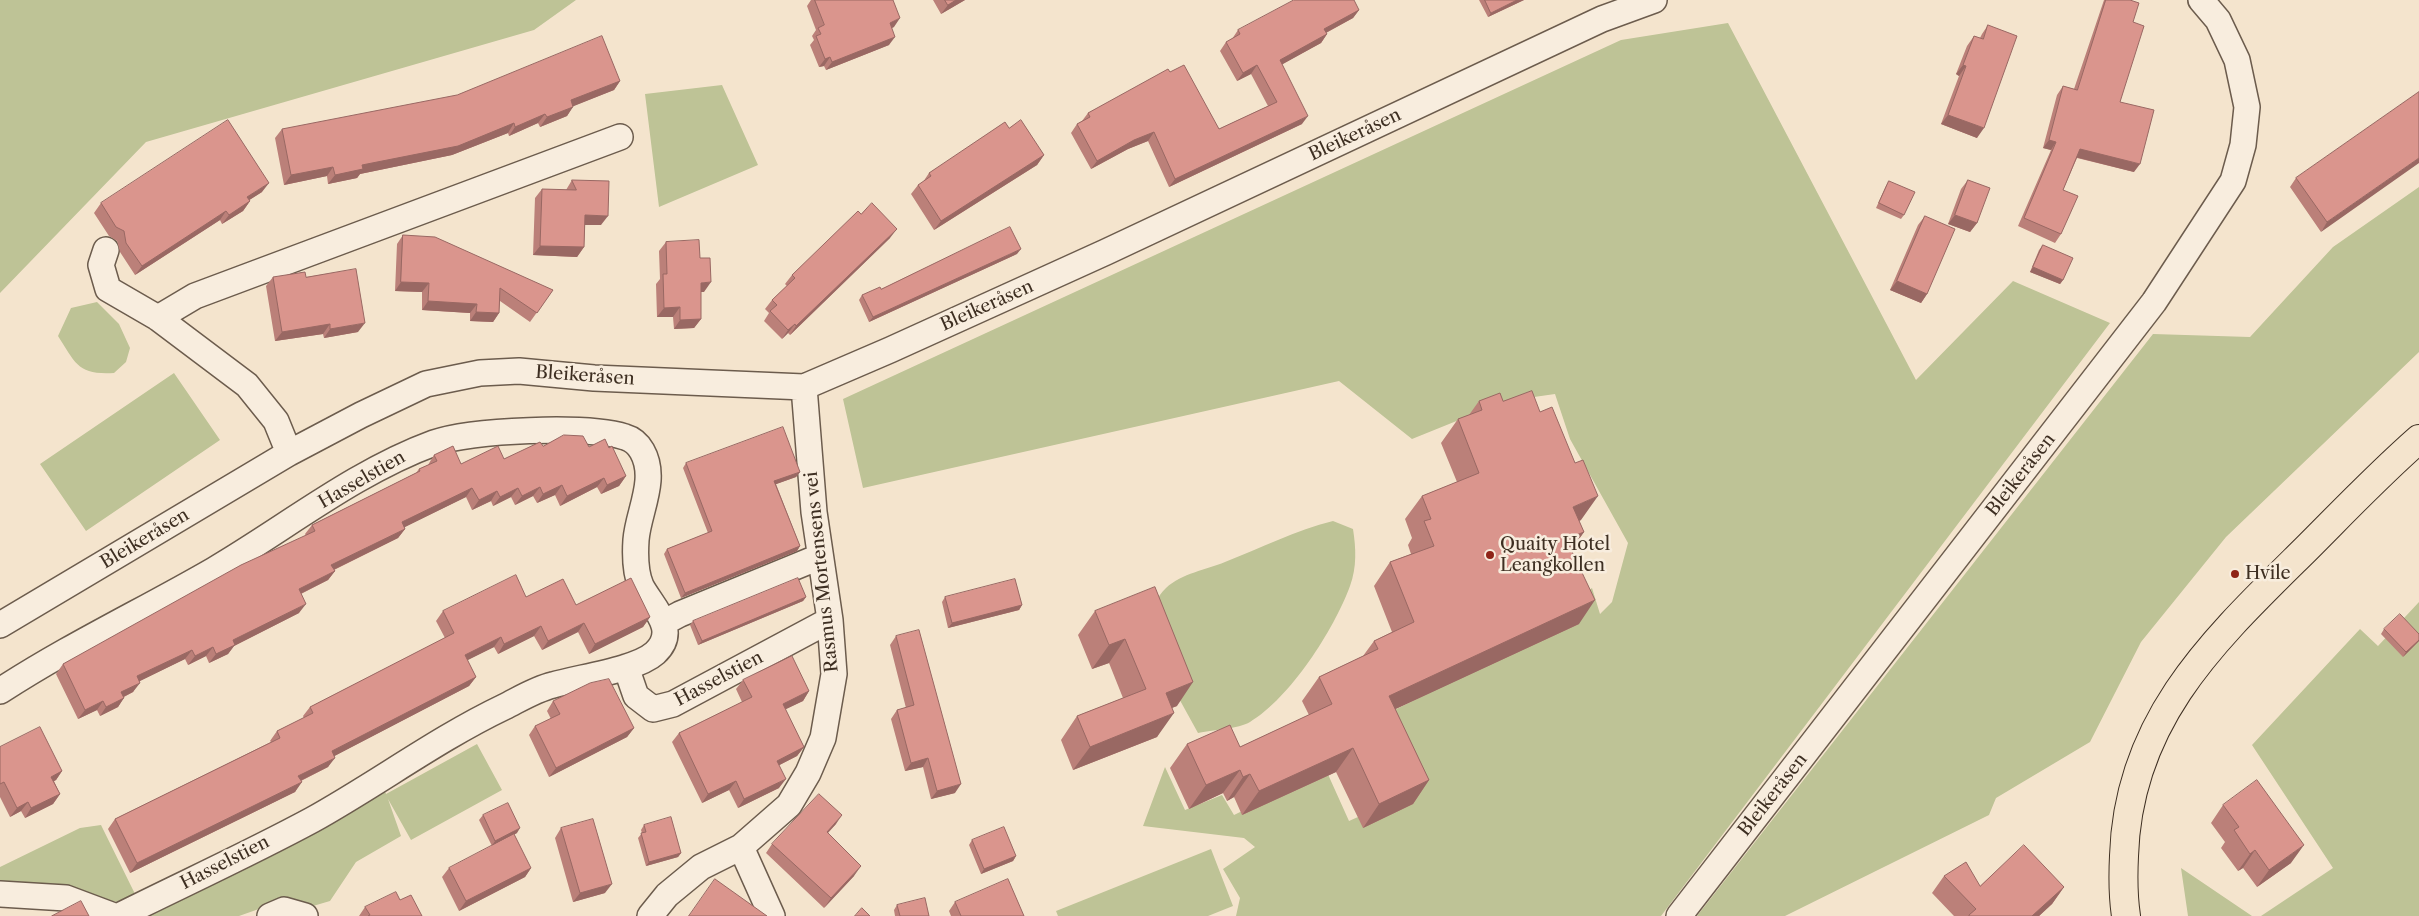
<!DOCTYPE html>
<html>
<head>
<meta charset="utf-8">
<style>
	body { margin:0 }
	canvas { display:block; background:#f4e4cd }
</style>
</head>
<body>
<canvas width="2419" height="916"></canvas>
<script>
const c = document.querySelector('canvas').getContext('2d');
c.lineJoin = 'round';
function paint(path, color) {
  c.fillStyle = color;
  c.fill(path, 'evenodd');
}
function stroke(path, color, width, dash) {
  c.strokeStyle = color;
  c.lineWidth = width;
  c.lineCap = dash ? 'butt' : 'round';
  c.setLineDash(dash || []);
  c.stroke(path);
}
function write(font, color, halo, rows, align = 'center') {
  c.font = font + ' "Libre Caslon Text",serif';
  c.lineWidth = 5;
  c.setLineDash([]);
  c.textBaseline = 'middle';
  c.strokeStyle = halo;
  c.fillStyle = color;
  for (const [text, x, y, turn = 0] of rows) {
    c.save();
    c.translate(x, y);
    c.rotate((+turn || 0) * Math.PI / 180);
    c.textAlign = isNaN(turn) ? turn : align;
    if (halo) c.strokeText(text, 0, 0);
    c.fillText(text, 0, 0);
    c.restore();
  }
}
paint(new Path2D(`
	M0,0H576L534,30L146,142L0,293Z
	M1728,23L1916,380L2013,281L2110,323L1661,916H1236L1240,898L1223,869L1255,847L1244,838L1143,826L1165,767L1185,810L1222,795L1234,815L1326,770L1349,821L1396,800L1364,725L1579,619L1566,607L1592,588L1600,614L1612,602L1628,543L1570,439L1555,394L1506,401L1412,439L1339,381L863,488L843,399L1621,40Z
	M722,85L758,165L659,207L645,94Z
	M2419,187V352L2226,537L2141,642L2090,742L1996,798L1989,815L1785,916H1697L2153,334L2250,337L2333,247Z
	M97,302L119,324L130,348L126,362L114,373C78,375 76,364 58,336L71,308Z
	M174,373L220,440L86,531L40,464Z
	M1333,521L1353,529C1356,548 1357,567 1350,586C1334,630 1290,698 1250,722C1239,729 1211,730 1198,733L1139,626C1149,615 1157,596 1166,588C1182,573 1206,570 1225,562C1261,548 1296,530 1333,521Z
	M2419,602V916H2261L2333,868L2252,745L2360,629L2378,646Z
	M477,744L502,790L411,840L388,799L401,836L356,862L330,901L313,906L301,901H290L273,904L239,916H140L384,788L386,794Z
	M101,825L136,896L118,902L0,887V867L80,828Z
	M1211,849L1233,906L1208,916H1058L1056,911Z
	M2181,868L2252,916H2188Z`), '#bec396');
const minor = new Path2D(`
	M106,250L101,265L108,289L158,318L247,385L276,421L289,453
	M158,318L195,296L620,137
	M665,622L680,614L819,557
	M0,625L289,453L361,415L426,384L480,373L519,371L594,378L804,387L890,350L1106,252L1602,19L1654,0
	M626,667L636,696L653,709L673,704L830,620
	M0,691C69,646 143,611 214,570C287,527 355,472 434,443C470,430 588,425 625,437C632,439 638,444 642,451C658,479 638,512 636,540C635,555 635,572 641,586C652,607 680,630 655,653C636,670 580,677 553,685C536,689 520,699 504,707C437,739 377,784 312,820C249,854 183,884 119,916
	M741,847L772,916
	M0,894L66,898L114,916
	M270,916L284,910L305,916
	M650,916L667,895L701,867L741,847L789,805L808,773L823,738L834,674L830,620L814,512L804,387
	M1679,916L2154,302L2233,181L2243,145L2247,107L2237,60L2218,20L2201,0`);
const primary = new Path2D(`
	M2126,916C2123,896 2123,876 2124,856C2128,719 2215,639 2305,550C2343,512 2379,474 2419,439`);
stroke(minor, '#6c5c4d', 28);
stroke(primary, '#3e2f22', 30);
stroke(minor, '#f8edde', 25);
stroke(primary, '#f4e4cd', 28);
paint(new Path2D(`
	M811,0H893L894,27L892,28L889,45L826,70L824,66L819,67L810,45L814,40L812,36L816,30L807,6Z
	M933,0H965L941,14Z
	M1479,0H1524L1488,17Z
	M2104,0H2130L2133,22L2120,102L2134,172L2077,158L2063,190L2061,234L2055,243L2018,226L2051,150L2043,148L2057,95L2063,86L2074,89Z
	M1359,10L1353,18L1326,33L1327,34L1321,43L1282,64L1302,124L1169,187L1148,141L1128,149L1091,169L1071,133L1077,124L1082,121L1088,113L1170,72L1219,129L1268,106L1251,74L1237,81L1220,51L1226,42L1232,39L1238,30Z
	M1988,25L1977,138L1941,124L1959,76L1956,74L1967,46L1974,36L1980,38L1982,34Z
	M620,81L614,90L573,106L567,116L540,127L538,123L509,136L508,133L452,155L360,174L357,178L328,184L327,176L284,185L275,138L282,129Z
	M2419,92L2321,232L2290,187L2296,178Z
	M1009,128L1044,155L1037,165L934,230L911,194L918,185L923,182L929,173Z
	M572,180L601,225H585L584,247L577,257L533,255L535,198L542,189L566,190Z
	M1968,180L1977,223L1970,232L1948,224L1961,189Z
	M1889,181L1904,215L1901,219L1876,208L1886,186Z
	M262,192L249,200L250,201L243,211L222,224L220,220L135,275L120,252L117,241L109,236L94,213L101,203Z
	M861,214L890,238L790,335L788,333L782,339L764,321L769,313L765,309L772,300L787,286L785,284L792,275Z
	M1925,216L1927,294L1921,303L1890,290L1918,225Z
	M403,235L553,290L530,322L500,301L499,313L493,322L470,321V313L422,310V292L395,291L397,244Z
	M666,242L700,258L704,292H701V319L694,328L674,329L673,317H657L656,284L660,279L659,251Z
	M2043,245L2063,280L2060,284L2030,272L2039,250Z
	M1017,254L869,322L859,300L862,295L881,289Z
	M273,277H306L358,332L324,338L323,334L275,341L266,286Z
	M1479,401H1503L1581,520L1579,521L1584,532L1571,550L1579,624L1395,709L1429,780L1413,804L1363,828L1336,772L1242,815L1234,797L1227,801L1223,793L1189,809L1170,768L1187,744L1240,747L1309,715L1302,701L1319,677L1363,656L1374,641L1392,632L1374,586L1390,562L1411,554L1408,545L1412,538L1405,519L1422,496L1457,482L1441,443L1458,419L1469,415Z
	M543,446L609,448L626,476L619,486L601,494L597,487L560,506L555,495L537,503L533,496L515,505L511,497L493,506L491,501L472,510L466,497L404,527L405,529L398,538L334,570L335,571L328,580L301,594L299,613L234,646L228,654L209,663L206,656L188,665L185,659L139,681L133,692L124,697L118,707L100,716L97,710L78,719L56,674L63,664L306,536L305,534L312,525L416,473L419,469L428,465L434,455L461,464L504,459Z
	M686,463L800,472L796,477L776,484L800,546L797,551L681,598L664,554L667,549L708,533L683,468Z
	M1155,587L1177,706L1171,708L1157,737L1073,770L1061,740L1077,716L1123,698L1109,663L1092,669L1078,635L1095,611Z
	M526,597L650,617L643,627L589,654L578,632L542,650L534,636L498,654L494,647L467,660L476,677L469,686L334,756L328,767L301,781L295,792L130,873L108,829L115,819L271,742L270,741L277,731L304,718L303,716L310,707L445,638L436,621L443,611Z
	M806,597L803,601L698,645L690,625L693,621Z
	M945,597L1022,605L1019,610L948,628L942,602Z
	M2384,629L2419,634V641L2403,657L2381,634Z
	M896,636L955,793L931,799L923,767L905,771L891,719L897,710L906,708L890,645Z
	M743,680L809,691L803,701L785,709L804,747L797,756L779,765V788L738,808L729,790L702,803L672,742L679,733L742,702L736,689Z
	M553,701L634,728L627,737L549,777L529,735L535,726L551,719L547,711Z
	M0,747L62,771L56,780L54,781L60,794L53,804L25,818L21,811L10,817L0,797Z
	M2223,805L2291,863L2257,887L2243,868L2238,871L2221,848L2225,842L2211,823Z
	M483,815L517,833L492,846L479,820Z
	M836,824L828,833L854,876L824,908L766,853L772,844Z
	M644,825L681,853L678,857L646,866L638,838L642,833L641,830Z
	M561,828L605,893L573,902L555,838Z
	M972,840L1016,856L1013,861L981,874L969,845Z
	M449,868H531L525,877L459,911L442,877Z
	M1944,876L1980,886L2064,887L2052,904L2039,916H1954L1932,893Z
	M400,900L422,916H359L365,907Z
	M955,902L1024,916H951L949,911Z
	M897,905L929,916H895L894,910Z`), '#bb8079');
paint(new Path2D(`
	M956,0H965L941,14L948,5Z
	M1517,0H1524L1488,17L1491,13Z
	M1359,10L1353,18L1318,37L1324,29Z
	M900,18L894,27L883,31L890,23Z
	M1327,34L1321,43L1274,69L1280,60Z
	M895,37L889,45L826,70L832,62Z
	M830,57L824,66L819,67L825,59Z
	M1257,65L1251,74L1237,81L1243,73Z
	M1963,65L1966,66L1959,76L1956,74Z
	M620,81L614,90L564,110L571,100Z
	M573,107L567,116L540,127L547,117Z
	M545,114L538,123L509,136L515,127Z
	M1948,115L1984,128L1977,138L1941,124Z
	M1308,116L1302,124L1169,187L1175,179Z
	M514,123L508,133L452,155L360,174L357,178L328,184L335,175L362,165Z
	M1154,132L1148,141L1128,149L1091,169L1097,161L1134,140Z
	M2049,140L2056,142L2051,150L2043,148Z
	M2080,149L2140,164L2134,172L2075,157Z
	M1044,155L1037,165L934,230L941,221Z
	M2419,158V163L2321,232L2327,222Z
	M333,167L327,176L284,185L291,175Z
	M269,183L262,192L240,206L247,197Z
	M250,201L243,211L222,224L229,215Z
	M226,211L220,220L135,275L142,266Z
	M585,215L608,216L601,225H579Z
	M1955,215L1977,223L1970,232L1948,224Z
	M897,229L890,238L790,335L796,326Z
	M540,246L584,247L577,257L533,255Z
	M1021,249L1017,254L869,322L873,317Z
	M2033,267L2063,280L2060,284L2030,272Z
	M1897,281L1927,294L1921,303L1890,290Z
	M401,282L429,283L422,292L395,291Z
	M711,282L704,292H694L701,283Z
	M428,301L477,304L470,313L422,310Z
	M680,307L673,317H657L664,308Z
	M476,312L499,313L493,322L470,321Z
	M701,319L694,328L674,329L680,320Z
	M365,323L358,332L324,338L330,329Z
	M330,324L323,334L275,341L282,332Z
	M795,324L788,333L782,339L788,330Z
	M800,472L796,477L771,486L774,481Z
	M626,476L619,486L601,494L607,485Z
	M604,478L597,487L560,506L567,496Z
	M562,485L555,495L537,503L543,494Z
	M540,487L533,496L515,505L522,496Z
	M472,488L466,497L395,532L402,522Z
	M518,488L511,497L493,506L500,497Z
	M497,491L491,501L472,510L479,500Z
	M1598,496L1581,520L1557,530L1573,507Z
	M405,529L398,538L325,574L331,565Z
	M1584,532L1567,556L1566,539Z
	M800,546L797,551L681,598L685,593Z
	M335,571L328,580L292,598L299,589Z
	M806,597L803,601L698,645L702,641Z
	M1595,600L1579,624L1372,720L1389,696Z
	M306,604L299,613L234,646L228,654L209,663L216,654L233,640Z
	M1022,605L1019,610L948,628L952,623Z
	M650,617L643,627L589,654L595,644Z
	M584,623L578,632L542,650L548,641Z
	M541,626L534,636L498,654L504,644Z
	M501,637L494,647L458,665L465,655Z
	M1125,639L1109,663L1092,669L1109,645Z
	M2419,640V641L2403,657L2406,652Z
	M213,647L206,656L188,665L195,656Z
	M192,650L185,659L130,686L137,676Z
	M476,677L469,686L325,761L332,751Z
	M1193,682L1177,706L1149,717L1166,693Z
	M140,683L133,692L115,701L121,692Z
	M809,691L803,701L776,714L783,704Z
	M124,698L118,707L100,716L106,707Z
	M103,701L97,710L78,719L85,710Z
	M1174,713L1157,737L1073,770L1090,747Z
	M634,728L627,737L549,777L556,768Z
	M804,747L797,756L770,770L777,761Z
	M1353,748L1336,772L1242,815L1259,791Z
	M335,758L328,767L292,785L298,776Z
	M928,758L923,767L905,771L911,763Z
	M1240,770L1223,793L1189,809L1206,785Z
	M62,771L56,780L45,786L51,777Z
	M1250,774L1234,797L1227,801L1243,777Z
	M786,779L779,788L738,808L744,799Z
	M1429,780L1413,804L1363,828L1379,804Z
	M736,781L729,790L702,803L708,794Z
	M302,782L295,792L130,873L137,863Z
	M961,784L955,793L931,799L937,791Z
	M60,794L53,804L25,818L31,808Z
	M28,802L21,811L10,817L17,808Z
	M842,815L836,824L820,841L827,832Z
	M520,828L517,833L492,846L495,841Z
	M2304,845L2291,863L2257,887L2269,870Z
	M2255,850L2243,868L2238,871L2250,854Z
	M681,853L678,857L646,866L649,862Z
	M1016,856L1013,861L981,874L984,869Z
	M861,866L854,876L824,908L831,898Z
	M531,868L525,877L459,911L466,901Z
	M612,884L605,893L573,902L580,893Z
	M2064,887L2052,904L2039,916H2032Z`), '#996863');
const building = new Path2D(`
	M815,0H893L900,18L890,23L895,37L832,62L830,57L825,59L816,36L821,34L818,28L824,25Z
	M945,0H956L948,5Z
	M1294,0H1354L1359,10L1324,29L1327,34L1280,60L1308,116L1175,179L1154,132L1134,140L1097,161L1077,124L1090,117L1088,113L1168,69L1170,72L1184,65L1219,129L1277,102L1257,65L1243,73L1226,42L1240,34L1238,30Z
	M1485,0H1517L1491,13Z
	M2106,0H2130L2139,3L2133,22L2144,26L2120,102L2154,110L2140,164L2080,149L2063,190L2078,196L2061,234L2024,218L2056,142L2049,140L2063,86L2077,90Z
	M1988,25L2017,36L1984,128L1948,115L1966,66L1963,65L1974,36L1983,39Z
	M602,36L620,81L571,100L573,107L547,117L545,114L515,127L514,123L458,146L362,165L363,169L335,175L333,167L291,175L282,129L457,95Z
	M2419,92V158L2327,222L2296,178Z
	M228,120L269,183L247,197L250,201L229,215L226,211L142,266L126,243L124,231L116,227L101,203Z
	M1021,120L1044,155L941,221L918,185L931,176L929,173L1005,122L1009,128Z
	M572,180L609,181L608,216L585,215L584,247L540,246L542,189L576,190Z
	M1968,180L1990,188L1977,223L1955,215Z
	M1889,181L1915,192L1904,215L1879,203Z
	M872,203L897,229L796,326L795,324L788,330L770,311L777,305L772,300L795,278L792,275L858,211L861,214Z
	M1925,216L1955,229L1927,294L1897,281Z
	M1010,227L1021,249L873,317L862,295L880,287L881,289Z
	M403,235L435,237L553,290L537,313L500,288L499,313L476,312L477,304L428,301L429,283L401,282Z
	M699,240L700,258H710L711,282L701,283V319L680,320V307L664,308L663,274H667L666,242Z
	M2043,245L2073,258L2063,280L2033,267Z
	M356,269L365,323L330,329V324L282,332L273,277L305,272L306,277Z
	M1532,391L1540,412L1552,407L1575,463L1583,460L1598,496L1573,507L1584,532L1566,539L1595,600L1389,696L1429,780L1379,804L1353,748L1259,791L1250,774L1243,777L1240,770L1206,785L1187,744L1230,725L1240,747L1332,704L1319,677L1378,649L1374,641L1414,622L1390,562L1434,546L1424,521L1431,519L1422,496L1479,473L1458,419L1482,410L1479,401L1500,393L1503,401Z
	M783,427L800,472L774,481L800,546L685,593L667,549L712,531L686,463Z
	M564,435L583,436L589,447L605,439L609,448L612,446L626,476L607,485L604,478L567,496L562,485L543,494L540,487L522,496L518,488L500,497L497,491L479,500L472,488L402,522L405,529L331,565L335,571L299,589L306,604L233,640L235,645L216,654L213,647L195,656L192,650L137,676L140,683L121,692L124,698L106,707L103,701L85,710L63,664L241,565L315,531L312,525L420,471L419,469L437,461L434,455L453,446L461,464L498,446L504,459L540,442L543,446Z
	M516,575L526,597L563,579L576,605L631,578L650,617L595,644L584,623L548,641L541,626L504,644L501,637L465,655L476,677L332,751L335,758L298,776L302,782L137,863L115,819L280,738L277,731L313,713L310,707L454,633L443,611Z
	M798,578L806,597L702,641L693,621Z
	M1015,579L1022,605L952,623L945,597Z
	M1155,587L1193,682L1166,693L1174,713L1090,747L1077,716L1146,689L1125,639L1109,645L1095,611Z
	M2400,614L2419,634V640L2406,652L2384,629Z
	M919,630L961,784L937,791L928,758L911,763L897,710L914,705L896,636Z
	M792,656L809,691L783,704L804,747L777,761L786,779L744,799L736,781L708,794L679,733L752,697L743,680Z
	M609,679L634,728L556,768L535,726L560,714L553,701L590,683Z
	M40,727L62,771L51,777L60,794L31,808L28,802L17,808L4,782L0,784V747Z
	M2257,780L2304,845L2269,870L2255,850L2250,854L2234,830L2239,827L2223,805Z
	M819,794L842,815L827,832L861,866L831,898L772,844Z
	M508,803L520,828L495,841L483,815Z
	M671,817L681,853L649,862L641,833L646,832L644,825Z
	M593,819L612,884L580,893L561,828Z
	M1004,827L1016,856L984,869L972,840Z
	M514,834L531,868L466,901L449,868Z
	M2024,845L2064,887L2032,916H1969V915L1976,909L1944,876L1966,862L1980,886Z
	M715,879L767,916H689Z
	M1008,879L1024,916H961L955,902Z
	M396,892L400,900L411,895L422,916H368L370,915L365,907Z
	M925,898L929,916H900L897,905Z
	M81,901L89,916H52Z
	M862,908L870,916H855Z`);
paint(building, '#da958d');
stroke(building, '#996863', 1);
for (const [x, y, r, color] of [
	[1490,555,5,"#8f2418"],
	[2235,574,5,"#8f2418"]
]) {
  const dot = new Path2D();
  dot.arc(x, y, r, 0, 2 * Math.PI);
  c.fillStyle = color;
  c.fill(dot);
  stroke(dot, '#f8edde', 2);
}
write('18px', '#3e2f22', '#f8edde', [
	["Bleikeråsen",1355,135,-25],
	["Bleikeråsen",987,306,-24],
	["Bleikeråsen",585,376,4],
	["Bleikeråsen",2021,475,-52],
	["Hasselstien",362,480,-30],
	["Bleikeråsen",145,539,-31],
	["Rasmus Mortensens vei",822,572,-96],
	["Hasselstien",719,679,-28],
	["Bleikeråsen",1773,795,-52],
	["Hasselstien",225,863,-27]
]);
write('18px', '#3e2f22', '#f8edde', [
	["Quaity Hotel",1500,545],
	["Leangkollen",1500,566],
	["Hvile",2245,574]
], 'left');
</script>
</body>
</html>
